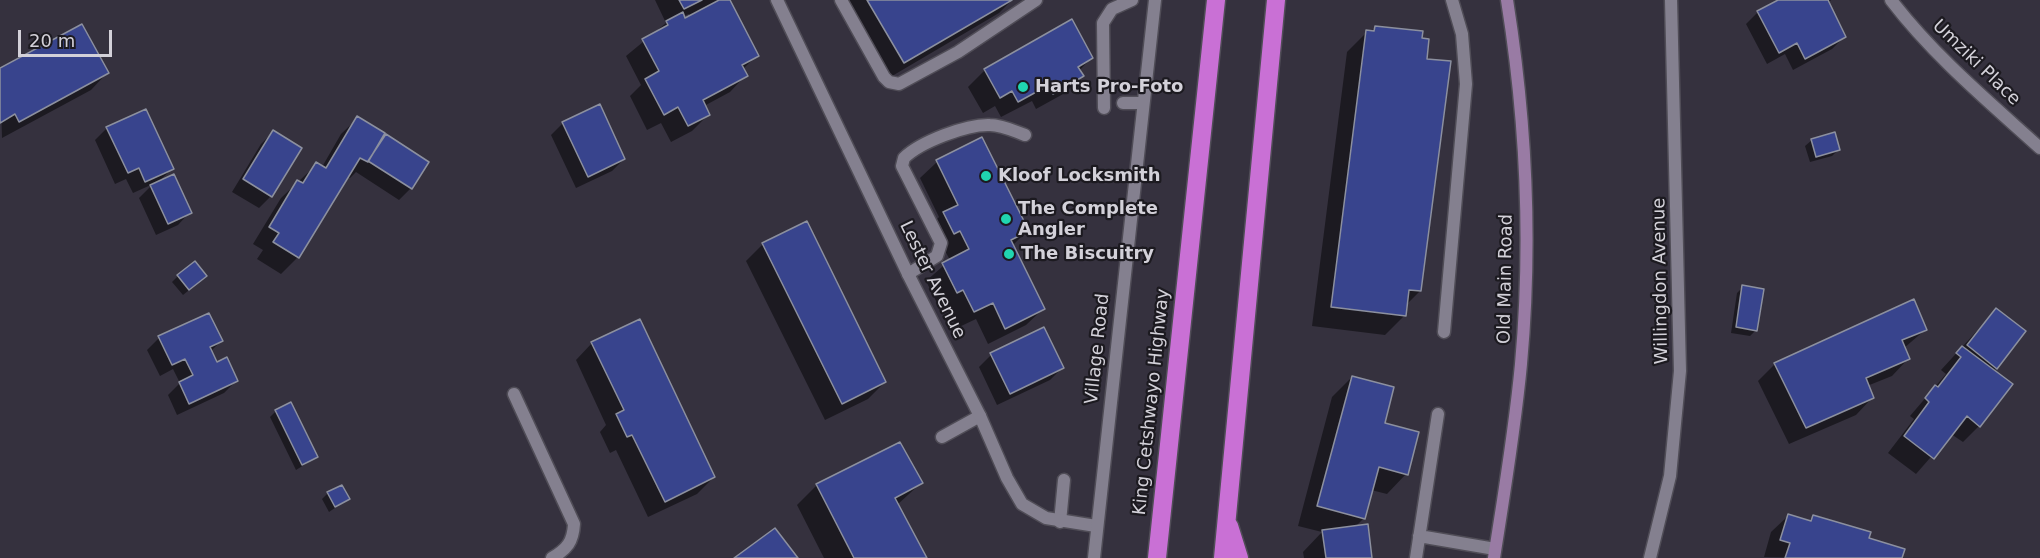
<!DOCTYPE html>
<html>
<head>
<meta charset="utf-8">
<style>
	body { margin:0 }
	#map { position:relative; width:2040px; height:558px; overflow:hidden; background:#35313e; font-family:"DejaVu Sans",sans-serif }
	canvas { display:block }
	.scale { position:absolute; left:18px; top:30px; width:94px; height:27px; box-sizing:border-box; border:3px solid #d3d1d9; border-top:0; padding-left:8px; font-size:18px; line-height:21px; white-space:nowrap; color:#d3d1d9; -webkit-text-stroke:4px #1c1a20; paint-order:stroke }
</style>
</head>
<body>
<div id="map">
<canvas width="2040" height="558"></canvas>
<div class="scale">20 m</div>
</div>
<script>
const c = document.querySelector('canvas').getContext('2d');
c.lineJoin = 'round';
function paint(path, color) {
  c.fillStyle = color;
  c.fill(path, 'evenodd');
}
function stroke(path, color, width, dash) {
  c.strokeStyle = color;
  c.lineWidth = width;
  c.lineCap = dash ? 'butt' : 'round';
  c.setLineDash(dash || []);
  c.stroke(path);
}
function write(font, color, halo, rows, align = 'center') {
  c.font = font + ' "DejaVu Sans",sans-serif';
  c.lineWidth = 4.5;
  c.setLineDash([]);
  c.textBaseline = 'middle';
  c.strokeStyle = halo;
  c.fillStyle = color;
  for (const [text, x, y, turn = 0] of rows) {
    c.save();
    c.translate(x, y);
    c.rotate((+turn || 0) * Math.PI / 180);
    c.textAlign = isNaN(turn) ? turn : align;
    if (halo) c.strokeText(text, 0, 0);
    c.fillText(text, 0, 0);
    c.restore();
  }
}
paint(new Path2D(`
	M655,0H728L757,55L743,69L746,75L730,92L704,106L709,114L692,131L671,142L661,123L647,130L630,96L641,85L626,56L666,23ZM689,14L690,17L685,20L683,16Z
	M841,0H1012L999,13L887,79Z
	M1781,0H1831L1827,5L1844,37L1832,49L1793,70L1785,54L1767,64L1746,24L1758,12Z
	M1376,27L1420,291L1406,305L1405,315L1385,335L1312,326L1347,52L1367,32H1370Z
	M1091,58L1079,71L1082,76L1065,93L1036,109L1032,101L1001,117L995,106L983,113L968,87L985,70Z
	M0,70L107,73L91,90L2,138Z
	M358,118L378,143L386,136L411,188L399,200L356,172L350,178L347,176L298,257L281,274L257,259L263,250L253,244L281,198L317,164L322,167L341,134Z
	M563,123L624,159L612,171L576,188L551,135Z
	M107,128L172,169L157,183L190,212L178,225L156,235L139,198L153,184L133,193L126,179L115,184L95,140Z
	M273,132L271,196L259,208L232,192L261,144Z
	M982,139L1027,231L1012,246L1043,309L1026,325L988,344L976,319L957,328L947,306L940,309L926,281L950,260L943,247L937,250L927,230L939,217L920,178L937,162Z
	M1812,140L1838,150L1832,156L1810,162L1805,146Z
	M763,244L885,382L868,399L825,420L746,261Z
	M178,276L199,282L183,295L172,282Z
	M1743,287L1756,330L1750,336L1731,333L1737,293Z
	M1996,310V368L1993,371L1979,426L1963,442L1951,434L1916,474L1888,453L1914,419L1910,416L1946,374L1941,370Z
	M1925,330L1904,348L1908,359L1892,376L1867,386L1872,398L1856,415L1789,444L1758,381L1775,364Z
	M159,338L221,341L210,352L216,364L236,381L224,393L177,415L168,395L180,383L173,369L160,376L147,350Z
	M592,343L714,477L697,494L648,517L616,450L610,453L600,432L606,425L576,360Z
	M991,355L1062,368L1050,380L997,405L979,367Z
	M1352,377L1383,424L1406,474L1387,494L1371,490L1364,518L1355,527L1371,558H1304L1303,552L1322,532L1298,526L1332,397Z
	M276,411L317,457L296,470L270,417Z
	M921,483L897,505L925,558H824L797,505L817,485Z
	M328,493L348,499L329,512L322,499Z
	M1788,516L1808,522L1814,516L1867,539L1901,558L1764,557L1771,532Z`), '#0007');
const building = new Path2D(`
	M679,0H702L684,9Z
	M719,0H730L759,56L742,65L748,76L703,100L710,115L688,126L678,107L664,115L645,79L659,71L642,39L668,25L666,21L683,12L685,18Z
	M867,0H1012L904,63Z
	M1778,0H1828L1846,37L1805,59L1797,43L1779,53L1757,11Z
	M1072,19L1093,58L1078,67L1084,76L1053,94L1049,85L1018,102L1012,91L1000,98L984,69Z
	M82,24L109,73L19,122L15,114L0,123V68Z
	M1375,26L1423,31L1422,38L1429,39L1427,59L1451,61L1421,291L1409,290L1406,316L1331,307L1366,30L1374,31Z
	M600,104L625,159L588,177L562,122Z
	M146,109L174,169L145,182L139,168L128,173L106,127Z
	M357,116L385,133L368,162L360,158L299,258L273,242L279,233L269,227L297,180L303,183L316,162L326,168Z
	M273,130L302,148L272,197L243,179Z
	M1835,132L1840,150L1816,157L1811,139Z
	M386,134L429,162L412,189L368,161Z
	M982,137L1029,231L1011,240L1045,309L1005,329L993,303L974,312L963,290L957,293L942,263L969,249L960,231L954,234L943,212L958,205L936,160Z
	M174,174L192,213L168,224L150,185Z
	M807,221L886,382L842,404L762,243Z
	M195,261L207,276L189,290L177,275Z
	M1742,285L1764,289L1757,331L1736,327Z
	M1914,299L1927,330L1902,340L1910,359L1866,378L1874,398L1806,428L1774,363Z
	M1996,308L2026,331L1997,369L1967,345Z
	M209,313L223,341L210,347L217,362L227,357L238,381L189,404L179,382L193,375L185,359L172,365L158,336Z
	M640,319L715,477L665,502L632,435L627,437L616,414L624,410L591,342Z
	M1044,327L1064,368L1010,394L990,353Z
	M1962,346L2013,384L1980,427L1967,416L1934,459L1904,436L1929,402L1925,398L1935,385L1938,387L1961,357L1956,353Z
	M1352,376L1394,387L1385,423L1419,432L1408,475L1379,467L1365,519L1317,506Z
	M291,402L318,457L302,465L275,410Z
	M900,442L923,483L895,498L927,558H854L816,484Z
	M342,485L350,499L335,507L327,492Z
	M1788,514L1811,521L1813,515L1871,532L1869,538L1905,549L1902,558H1785L1790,543L1780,540Z
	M1368,524L1372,558H1326L1322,530Z
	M775,528L798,558H734Z`);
paint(building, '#38448d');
stroke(building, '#8c909f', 1.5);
const service = new Path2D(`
	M841,0L884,77L889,82L899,84L958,52L1036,0
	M1123,103H1143
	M1104,108L1103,23L1112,9L1132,0
	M908,274L937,256L941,243L902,166L904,158C920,142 967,124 990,125C1002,125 1014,131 1025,135
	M1444,332L1466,84L1462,34L1452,0
	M514,394L574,524C573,542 567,549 552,558
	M942,437L980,416
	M1060,522L1064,480
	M1419,536L1495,549
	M1416,558L1438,414`);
const minor = new Path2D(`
	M777,0L908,274L980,416L1007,478L1022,504L1046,518L1096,526
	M1891,0C1934,56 1988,101 2040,148
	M1650,558L1670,476L1680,371L1671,0`);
const tertiary = new Path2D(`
	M1094,558L1155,0`);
const secondary = new Path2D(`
	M1494,558C1504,494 1515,429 1521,364C1532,243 1526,119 1507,0`);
const motorway = new Path2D(`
	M1229,526L1239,558
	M1157,558L1216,0
	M1223,558L1276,0`);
stroke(service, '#504d57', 15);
stroke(minor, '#504d57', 15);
stroke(tertiary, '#504d57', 15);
stroke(secondary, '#504d57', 15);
stroke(motorway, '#504d57', 21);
stroke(service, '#84808f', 12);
stroke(minor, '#84808f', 12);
stroke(tertiary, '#84808f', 12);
stroke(secondary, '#997ba4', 12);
stroke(motorway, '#c970d5', 18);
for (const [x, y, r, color] of [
	[1023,87,6,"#20d5b0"],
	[986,176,6,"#20d5b0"],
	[1006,219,6,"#20d5b0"],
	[1009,254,6,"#20d5b0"]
]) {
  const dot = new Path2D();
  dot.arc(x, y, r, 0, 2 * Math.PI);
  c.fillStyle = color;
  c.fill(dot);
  stroke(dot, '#1c1a20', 2);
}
write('18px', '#d3d1d9', '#1c1a20', [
	["Umziki Place",1976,63,44],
	["Old Main Road",1506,279,-89],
	["Lester Avenue",932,280,64],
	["Willingdon Avenue",1661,281,-91],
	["Village Road",1098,349,-84],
	["King Cetshwayo Highway",1152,402,-84]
]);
write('bold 18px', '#d3d1d9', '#1c1a20', [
	["Harts Pro-Foto",1035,87],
	["Kloof Locksmith",998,176],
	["The Complete",1018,209],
	["Angler",1018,230],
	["The Biscuitry",1021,254]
], 'left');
</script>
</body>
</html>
